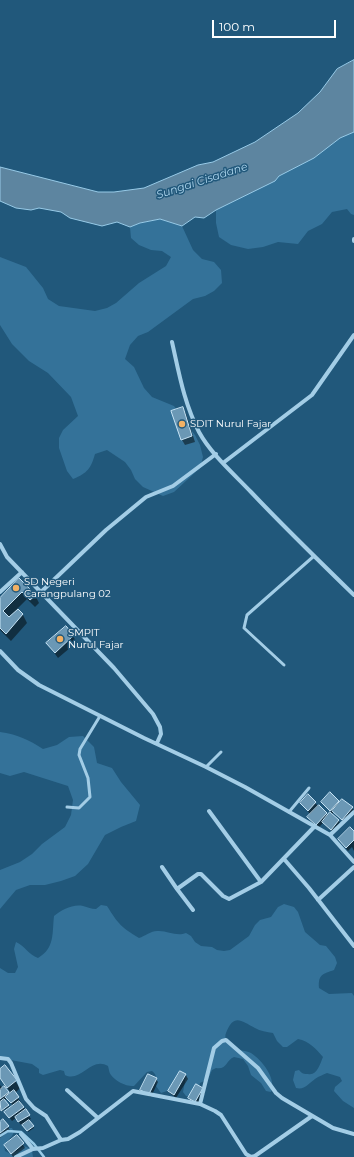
<!DOCTYPE html>
<html>
<head>
<meta charset="utf-8">
<style>
	body { margin:0 }
	#map { position:relative; width:354px; height:1157px; overflow:hidden; background:#21587b; font-family:Montserrat,sans-serif }
	canvas { display:block }
	.scale { position:absolute; left:212px; top:20px; width:124px; height:18px; box-sizing:border-box; border:2px solid #fff; border-top:0; padding-left:5px; font-size:12px; line-height:14px; white-space:nowrap; color:#fff; -webkit-text-stroke:3px #21587b; paint-order:stroke }
</style>
</head>
<body>
<div id="map">
<canvas width="354" height="1157"></canvas>
<div class="scale">100 m</div>
</div>
<script>
const c = document.querySelector('canvas').getContext('2d');
c.lineJoin = 'round';
function paint(path, color) {
  c.fillStyle = color;
  c.fill(path, 'evenodd');
}
function stroke(path, color, width, dash) {
  c.strokeStyle = color;
  c.lineWidth = width;
  c.lineCap = dash ? 'butt' : 'round';
  c.setLineDash(dash || []);
  c.stroke(path);
}
function write(font, color, halo, rows, align = 'center') {
  c.font = font + ' Montserrat,sans-serif';
  c.lineWidth = 3;
  c.setLineDash([]);
  c.textBaseline = 'middle';
  c.strokeStyle = halo;
  c.fillStyle = color;
  for (const [text, x, y, turn = 0] of rows) {
    c.save();
    c.translate(x, y);
    c.rotate((+turn || 0) * Math.PI / 180);
    c.textAlign = isNaN(turn) ? turn : align;
    if (halo) c.strokeText(text, 0, 0);
    c.fillText(text, 0, 0);
    c.restore();
  }
}
paint(new Path2D(`
	M354,123V215L351,214L347,209L332,212L322,224L308,231L298,244L278,242L263,247L248,249L231,245L219,237L216,223V210L228,199Z
	M160,219L182,226L193,250L202,259L214,262L221,270L222,283L214,291L205,296L193,299L148,332L138,336L130,345L125,359L134,367L144,388L152,397L174,406L188,426L195,435L200,445L203,457L200,468L174,492L163,496L143,487L135,479L131,470L125,462L107,450L95,454C91,468 88,473 73,479L67,471L59,448V438L63,430L78,416L71,397L48,373L29,361L12,344L0,325V257L26,267L43,288L48,299L59,306L95,311L107,308L116,303L139,283L166,266L171,257L162,251L151,250L139,245L131,238L130,227L140,223Z
	M0,732C17,734 29,740 43,749L57,745L69,737L83,736L94,747L97,763L112,768L121,782L140,805L136,821L121,827L105,835L88,864L75,876L61,881L45,885H30L16,890L0,909V870L20,862L32,854L42,844L65,827L71,815L73,800L68,786L24,772L10,776L0,773Z
	M284,904L294,907L298,912L305,932L320,945L326,946L335,957L337,963L334,970C323,974 318,974 319,988L329,994L352,993L354,996V1108L343,1101L334,1091L335,1087L342,1081L340,1077L327,1073C323,1075 319,1076 315,1079C308,1084 305,1090 296,1088L293,1080L295,1071L299,1070C302,1074 304,1074 308,1074C317,1076 320,1064 323,1057C316,1049 309,1041 298,1039L287,1047H283L277,1041L273,1033C267,1032 260,1031 255,1028C241,1021 234,1013 226,1033C224,1038 227,1043 231,1046C235,1051 245,1050 251,1053C262,1060 277,1079 271,1092L266,1091L261,1083L251,1075L248,1066L243,1059L234,1057C226,1060 227,1070 216,1068L212,1070L208,1079L200,1083L197,1092L190,1097L186,1096L183,1092L186,1076L185,1077L180,1071L170,1090L161,1093L156,1086C157,1079 157,1075 152,1071L147,1072L134,1086C127,1087 115,1081 111,1075C109,1073 109,1069 108,1066C91,1056 81,1083 65,1075L64,1071L60,1070L43,1075L39,1073V1069L32,1064L0,1058V968L8,973H15L18,967L14,949L16,942C25,946 29,955 38,958C55,948 52,934 54,916C62,910 72,904 83,906C88,907 91,909 96,909L101,905L107,906C119,925 121,927 139,938C145,936 151,931 157,931C167,930 176,937 186,933L191,936L195,942L201,946L212,947L217,950L224,951L230,950L249,936L255,925L260,920L271,917L278,907Z
	M9,1128H12L14,1132L12,1136L4,1145L5,1151L9,1153C11,1153 13,1153 15,1152C23,1149 23,1142 32,1151L33,1157H0V1132Z`), '#347299');
const water = new Path2D(`
	M354,60V132L340,138L314,158L279,176L275,181L216,210L204,218L195,217L182,226L160,219L140,223L130,227L117,222L102,226L70,218L61,212L39,208L31,210L16,208L0,201V167L98,192H114L144,188L198,165L213,162L255,142L298,113L320,92L337,69Z`);
paint(water, '#5d85a0');
stroke(water, '#97cae7', 1);
paint(new Path2D(`
	M183,408L186,414L195,442L185,445L182,440Z
	M19,580L35,595L39,603L35,607L27,599L17,609L23,615L27,623L11,641L0,630V599Z
	M66,627L77,642L58,658L47,643Z
	M308,796L328,816L331,812L322,803L338,801L340,804L352,808L354,811L345,823L334,812L331,815L339,821L341,825L334,833L323,823L318,828L310,820L308,817L310,814L301,803Z
	M354,833V851L352,847L348,851L339,839Z
	M5,1066L20,1088L15,1093L31,1119L29,1120L34,1128L28,1132L23,1124L21,1125L16,1118L12,1121L8,1116L13,1106L7,1098L4,1101L9,1107L2,1111L0,1108V1085L9,1095L11,1093L0,1078V1070Z
	M180,1072L186,1075L188,1079L176,1098L171,1094L169,1091Z
	M156,1079L158,1082L151,1097L144,1094Z
	M196,1085L205,1093L197,1105L191,1102L189,1098Z
	M0,1123L8,1127L10,1130L0,1138Z
	M17,1136L25,1148L13,1157L8,1149Z`), '#0007');
stroke(new Path2D(`
	M0,1136L8,1131L21,1132L34,1144L44,1157`), '#97cae7', 2.5);
const building = new Path2D(`
	M183,407L192,436L181,440L171,411Z
	M19,578L36,595L30,600L22,592L3,611L9,617L18,609L23,614L6,634L0,628V598Z
	M66,626L74,635L55,653L46,643Z
	M330,792L339,801L330,811L321,802Z
	M308,794L316,802L308,811L300,803Z
	M342,799L353,807L342,820L332,811Z
	M319,805L327,813L316,825L307,817Z
	M330,812L339,820L331,830L322,822Z
	M350,827L354,831V840L346,848L338,839Z
	M5,1065L17,1080L7,1088L0,1078V1069Z
	M180,1071L186,1074L174,1095L168,1091Z
	M148,1074L157,1078L149,1094L140,1090Z
	M196,1084L203,1088L195,1102L188,1098Z
	M4,1086L9,1092L0,1099V1090Z
	M14,1090L19,1097L11,1103L5,1097Z
	M4,1099L9,1105L1,1111L0,1102Z
	M19,1101L24,1107L9,1118L4,1112Z
	M26,1109L30,1115L18,1122L15,1117Z
	M3,1119L9,1126L0,1133V1122Z
	M29,1120L34,1126L27,1131L22,1125Z
	M17,1135L24,1143L11,1154L4,1145Z`);
paint(building, '#6b98b5');
stroke(building, '#c6e3f5', 1);
stroke(new Path2D(`
	M284,665L244,628L247,615L314,556
	M206,767L221,752
	M67,807L79,808L90,797L88,778L79,755L80,749L100,716
	M289,812L309,788`), '#a3cde6', 3);
stroke(new Path2D(`
	M354,239V241
	M172,342C179,373 184,403 199,432C211,454 233,473 251,492C284,527 319,561 354,595
	M223,463L312,395L354,335
	M0,544L7,557L114,668L153,714L160,727L161,734L157,743
	M0,592L22,572
	M41,592L106,530L146,497L173,486L216,454
	M0,651L18,670L39,685L144,738L206,767L245,787L330,835L354,862
	M209,811L261,882
	M330,835L354,812
	M284,859L309,888L354,946
	M162,867L177,889L193,910
	M177,889L198,874H201L223,896L229,899L261,882L315,826
	M318,900L354,867
	M0,1058L8,1059L11,1063L26,1099L34,1108L46,1116L61,1140
	M67,1090L98,1118
	M200,1104L214,1048L222,1041L226,1040L258,1068L276,1093L282,1098L333,1128L354,1134
	M21,1134L33,1149
	M16,1157L33,1149L43,1148L61,1140L68,1139L80,1132L133,1091L200,1104L215,1111L221,1115L246,1154L251,1157L255,1156L312,1116`), '#a3cde6', 4);
for (const [x, y, r, color] of [
	[182,424,4,"#f2b165"],
	[16,588,4,"#f2b165"],
	[60,639,4,"#f2b165"]
]) {
  const dot = new Path2D();
  dot.arc(x, y, r, 0, 2 * Math.PI);
  c.fillStyle = color;
  c.fill(dot);
  stroke(dot, '#21587b', 1.5);
}
write('10px', '#fff', '#21587b', [
	["SDIT Nurul Fajar",190,424],
	["SD Negeri",24,582],
	["Carangpulang 02",24,594],
	["SMPIT",68,633],
	["Nurul Fajar",68,645]
], 'left');
write('italic 11px', '#aed6ee', '#21587b', [
	["Sungai Cisadane",202,181,-18]
]);
</script>
</body>
</html>
